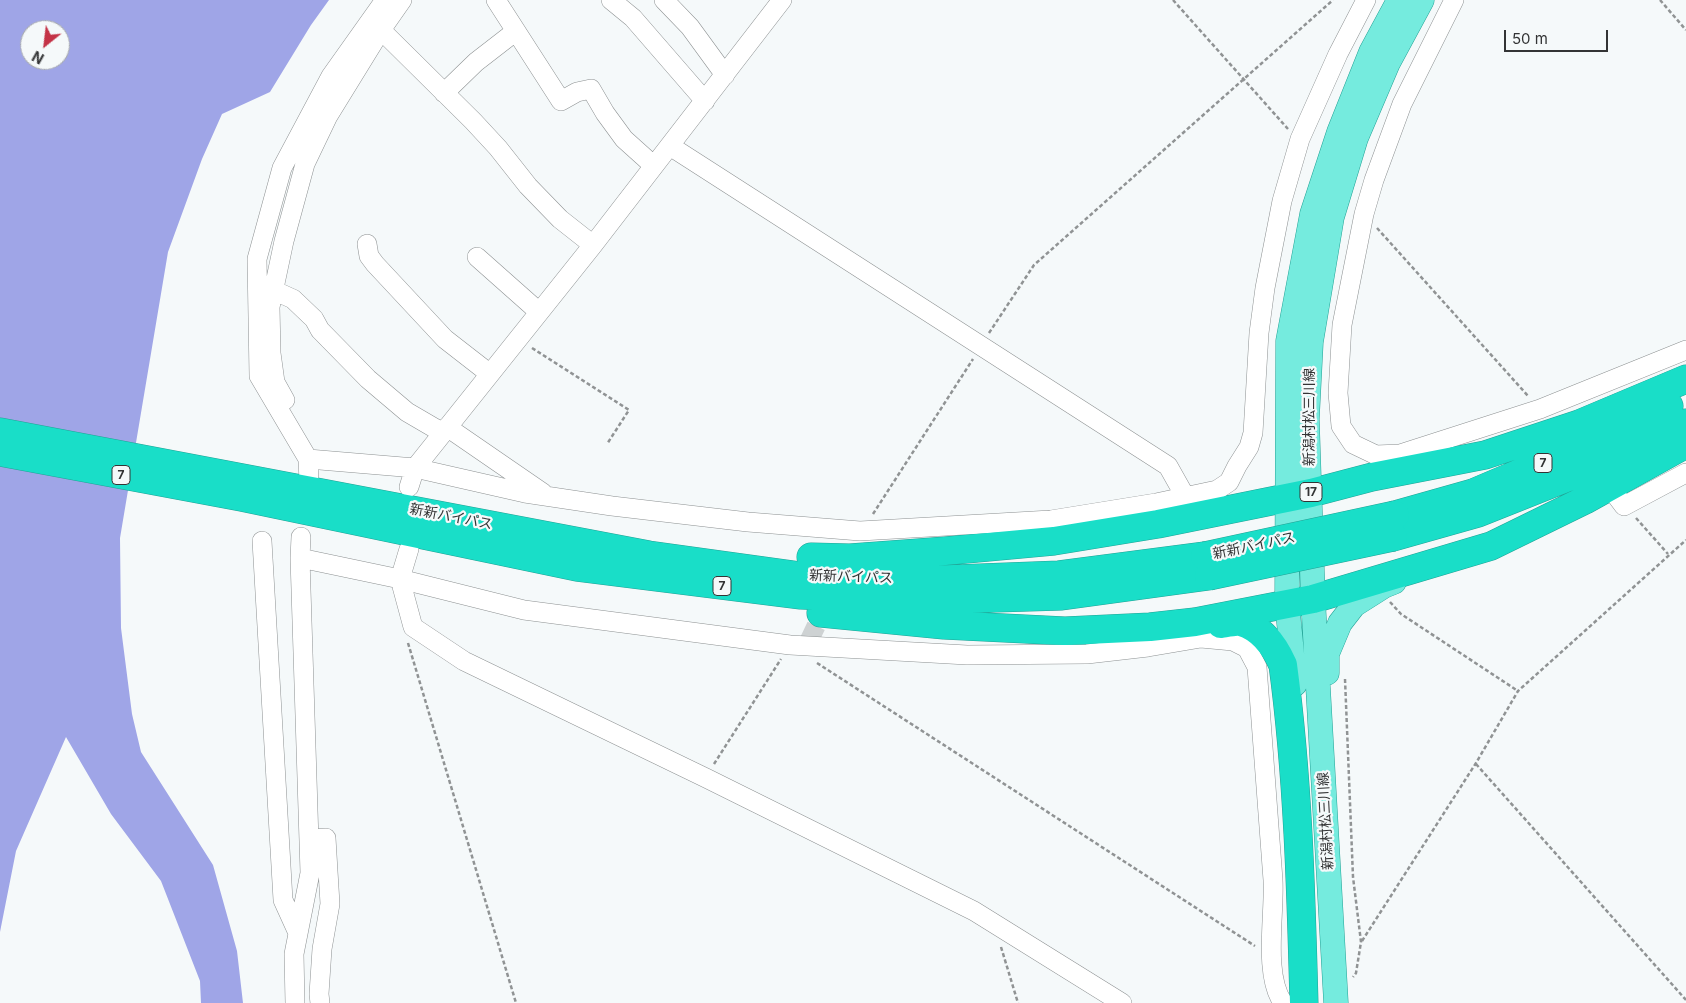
<!DOCTYPE html>
<html>
<head>
<meta charset="utf-8">
<style>
	body { margin:0 }
	#map { position:relative; width:1686px; height:1003px; overflow:hidden; background:#f5f9fa; font-family:Inter,sans-serif }
	canvas { display:block }
	.north { position:absolute; left:20px; top:20px; width:50px; height:50px; box-sizing:border-box; background:#f5f9fa; border:1px solid #a7aaab; border-radius:50%; rotate:209deg; font-size:14px; font-weight:700; line-height:20px; text-align:center; color:#333435 }
	.north::after { content:''; display:block; margin:auto; width:18px; height:22px; background:#c43347; clip-path:polygon(50% 0,100% 100%,50% 72%,0 100%) }
	.scale { position:absolute; left:1504px; top:30px; width:104px; height:22px; box-sizing:border-box; border:2px solid #333435; border-top:0; padding-left:6px; font-size:15px; line-height:18px; white-space:nowrap; color:#333435; -webkit-text-stroke:4px #f5f9fa; paint-order:stroke }
</style>
</head>
<body>
<div id="map">
<canvas width="1686" height="1003"></canvas>
<div class="north">N</div>
<div class="scale">50 m</div>
</div>
<script>
const c = document.querySelector('canvas').getContext('2d');
c.lineJoin = 'round';
function paint(path, color) {
  c.fillStyle = color;
  c.fill(path, 'evenodd');
}
function stroke(path, color, width, dash) {
  c.strokeStyle = color;
  c.lineWidth = width;
  c.lineCap = dash ? 'butt' : 'round';
  c.setLineDash(dash || []);
  c.stroke(path);
}
function write(font, color, halo, rows, align = 'center') {
  c.font = font + ' Inter,"Noto Sans JP",sans-serif';
  c.lineWidth = 4.5;
  c.setLineDash([]);
  c.textBaseline = 'middle';
  c.strokeStyle = halo;
  c.fillStyle = color;
  for (const [text, x, y, turn = 0] of rows) {
    c.save();
    c.translate(x, y);
    c.rotate((+turn || 0) * Math.PI / 180);
    c.textAlign = isNaN(turn) ? turn : align;
    if (halo) c.strokeText(text, 0, 0);
    c.fillText(text, 0, 0);
    c.restore();
  }
}
paint(new Path2D(`
	M0,0H329L311,25L270,92L222,114L202,159L168,252L120,538L121,628L132,714L141,752L213,865L237,951L243,1003H201L200,981L161,881L111,814L66,737L16,851L0,932ZM30,30H60V60H30Z`), '#9fa5e7');
stroke(new Path2D(`
	M808,643L827,603`), '#ced2d3', 19, [19, 9]);
const minor = new Path2D(`
	M496,0L561,101L577,92L591,89L605,113L624,139L654,166
	M611,0L633,18L705,101
	M664,0L690,27L725,75
	M1454,0L1402,104L1374,180L1364,214L1342,325L1338,393L1341,426L1353,444L1376,455L1400,454L1540,409L1686,350
	M381,30L473,121L498,148L528,186L560,219L593,245
	M444,93L476,62L516,31
	M670,146L1168,466L1186,498L1195,504
	M367,244L369,256L375,264L445,339L490,374
	M477,257L539,312
	M273,290L293,299L314,319L320,330L368,379L407,412L443,433
	M285,400L275,382L271,353L270,307L284,241L305,164L328,116L381,30L402,0
	M447,427L543,493
	M308,459L415,468L525,493L612,506L748,522L860,531L1051,520L1156,503L1217,490L1229,482L1237,466L1249,447L1253,433L1259,333L1265,288L1282,201L1300,139L1338,54L1366,0
	M309,482L308,459L259,376L257,259L282,168L331,76L385,0
	M409,487L415,468L593,245L782,0
	M1612,490L1624,506L1686,473
	M262,541L283,900L298,933
	M409,549L400,579L413,627L464,661L706,778L974,911L1122,1003
	M300,558L400,579L524,610L790,645L967,655L1087,654L1148,647L1201,638L1233,641L1247,648L1257,667C1262,738 1268,809 1273,880C1275,914 1263,974 1283,1003
	M309,839L326,838L330,904L322,949L319,994L320,1003
	M295,1003L294,954L310,873L300,558L301,537`);
const major = new Path2D(`
	M1327,673V654L1340,623L1354,605L1384,586L1394,582
	M1295,684L1287,603L1288,341L1312,214L1339,132L1371,52L1399,0
	M1336,1003L1313,599L1307,419L1311,342L1332,217L1356,138L1388,63L1422,0`);
const highway = new Path2D(`
	M0,432L649,555L801,576L928,580L1059,575L1205,556
	M0,452L241,497L577,567L801,595L930,600L1062,596L1209,576
	M1395,515L1473,493L1567,453L1669,406
	M1393,537L1478,513L1571,476L1686,423
	M811,557L850,558L945,551L1054,541L1158,524L1311,493L1372,477L1485,455L1579,424L1686,379
	M821,613L944,625L1065,631L1150,627L1195,622L1313,599L1491,546L1585,500L1686,444
	M1221,624C1227,623 1236,621 1241,622C1262,628 1275,647 1283,665C1298,777 1301,891 1304,1003`);
stroke(minor, '#8d9192', 20);
stroke(major, '#22a295', 25);
stroke(highway, '#22a295', 29);
stroke(new Path2D(`
	M1173,0L1288,129
	M1660,0L1686,30
	M1377,228L1529,397
	M989,333L1034,265L1333,0
	M532,348L629,410L607,444
	M873,514L973,359
	M1636,518L1668,554
	M1390,602L1401,614L1518,691
	M408,643L516,1003
	M817,663L1255,946
	M1345,679L1353,877L1361,942L1356,973L1353,977
	M714,764L781,659
	M1476,764L1686,1000
	M1362,941L1476,763L1518,691L1686,540
	M1001,947L1018,1003`), '#909394', 2.5, [4, 2.5]);
stroke(minor, '#fff', 19);
stroke(major, '#75ebde', 24);
stroke(highway, '#19dec8', 28);
const highwayBridge = new Path2D(`
	M1205,556L1395,515
	M1209,576L1393,537`);
stroke(highwayBridge, '#22a295', 29, []);
stroke(highwayBridge, '#19dec8', 28);
for (const [x, y, w] of [
	[1543,463,18],
	[121,475,18],
	[1311,492,22],
	[722,586,18]
]) {
  const box = new Path2D();
  box.roundRect(x - w / 2, y - 9.5, w, 19, 4);
  c.fillStyle = '#f5f9fa';
  c.fill(box);
  stroke(box, '#333435', 1);
}
write('bold 12px', '#333435', null, [
	["7",1543,463],
	["7",121,475],
	["17",1311,492],
	["7",722,586]
]);
write('14px', '#333435', '#f5f9fa', [
	["新潟村松三川線",1310,417,-90],
	["新新バイパス",451,517,11],
	["新新バイパス",1254,546,-12],
	["新新バイパス",851,577,2],
	["新潟村松三川線",1326,821,-93]
]);
</script>
</body>
</html>
